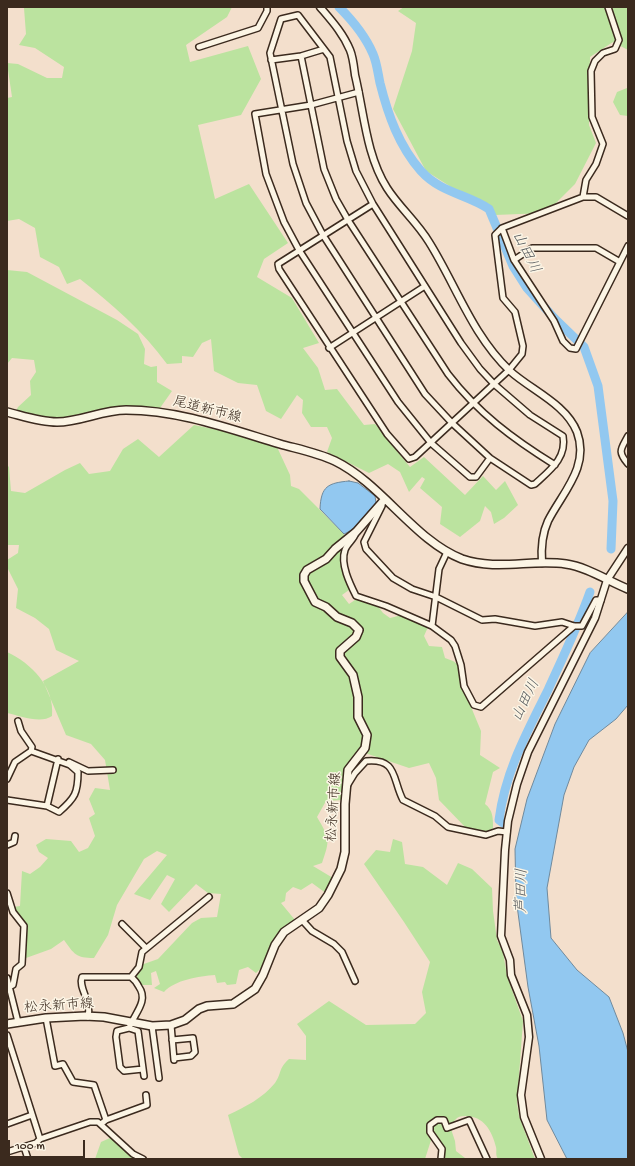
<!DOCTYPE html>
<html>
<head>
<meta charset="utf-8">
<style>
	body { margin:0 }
	#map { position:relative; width:635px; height:1166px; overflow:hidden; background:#f3dfcc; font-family:"Gochi Hand",sans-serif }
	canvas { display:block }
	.frame { position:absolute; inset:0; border:8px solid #3b2a1e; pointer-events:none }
	.scale { position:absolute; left:8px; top:1140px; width:77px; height:18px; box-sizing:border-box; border:2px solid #3b2a1e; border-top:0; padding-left:5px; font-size:12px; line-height:14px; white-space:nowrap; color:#3b2a1e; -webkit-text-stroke:3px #fcf5e5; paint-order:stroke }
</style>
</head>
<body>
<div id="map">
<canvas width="635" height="1166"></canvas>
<div class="frame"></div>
<div class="scale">100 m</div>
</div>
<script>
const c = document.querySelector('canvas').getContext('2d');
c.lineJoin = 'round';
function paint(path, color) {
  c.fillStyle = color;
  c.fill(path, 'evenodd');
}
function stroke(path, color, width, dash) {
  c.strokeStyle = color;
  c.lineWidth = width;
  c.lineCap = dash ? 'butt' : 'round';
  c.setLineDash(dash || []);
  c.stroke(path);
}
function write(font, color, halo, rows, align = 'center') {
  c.font = font + ' "Gochi Hand","Klee One",sans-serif';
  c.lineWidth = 3;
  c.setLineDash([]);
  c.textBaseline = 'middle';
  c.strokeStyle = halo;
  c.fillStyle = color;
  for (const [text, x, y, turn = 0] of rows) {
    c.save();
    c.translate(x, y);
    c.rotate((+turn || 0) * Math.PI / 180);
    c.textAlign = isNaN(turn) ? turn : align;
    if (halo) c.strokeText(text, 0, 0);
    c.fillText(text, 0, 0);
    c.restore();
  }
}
paint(new Path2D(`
	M21,7H232L227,17L186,45L190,62L248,46L261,79L241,115L198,125L215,199L249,184L288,243L264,259L257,277L292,298L319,343L303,348L318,368L325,390L337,389L364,425L375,424L410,467L424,457L465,495L483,476L496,490L505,481L518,505L504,518L494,524L491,512L485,506L480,521L460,537L440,524L442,507L420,488L425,479L422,477L409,492L400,472L388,464L369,473L327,452L332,438L327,427H311L302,413L303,400L297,395L281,419L266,411L257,385L238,383L214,371L211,339L202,343L193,357L182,356V363L167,364C143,331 112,304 80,279L67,284L59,267L40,257L35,228L19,219L7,221V98L12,97L7,63L18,64L47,78H62L64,67L35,48L19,45L26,34L24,8Z
	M404,7H628V50L613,42L590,57L589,125L596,143L575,184L546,213L495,215L426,171L393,109L412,51L416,23L398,11Z
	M628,85V116L620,115L613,102L617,92L627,88Z
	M7,270L27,272L117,320L138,334L145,349L144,364L151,367L157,366V382L172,391L160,408L120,406L68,417L42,418L16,411L18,407L31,395L30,381L36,372L34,360L12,358L7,364Z
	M194,425L223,431L277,447L290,475L291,486L299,489L344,534L342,566L349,590L342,595L349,604L358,598L377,605L383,613L390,618L402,615L428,627L424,636L429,646L442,647L445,658L453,661L460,666L464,690L481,731L480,755L500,768L493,772L485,804C493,810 493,818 493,828L488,832L467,829L439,800L436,778L429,763L409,768L365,753L366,745C343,762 344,774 342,800L326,801L317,817C330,839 330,840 322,863L313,866L333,878L327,894L312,883L301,890L293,887L286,893L285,901L281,903L295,920L265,964L256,973L248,967L239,970L236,984L227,985L225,982L217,983L215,975C199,976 175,980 164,992L154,988L160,984L156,971L151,973L152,985H139L136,975L141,965L158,959L192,923L201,918L217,917L221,894L208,893L196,884L169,912L161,904L175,879L167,875L150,900L134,894L167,855L157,851L144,859L117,905L108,935L94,958C76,958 74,954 64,940L51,949L26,958L24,949L27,928L14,907L20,906L22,871L30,874L40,867L48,858L39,852L36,845L46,839L71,841L79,852L88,848L95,836L89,818L95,814L89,799L95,788L110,790L105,760L91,744L66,735L43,681L79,661L56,650L49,629L35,618L16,608L18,589L7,567V560L18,553L19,545H8L7,465L9,467L11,491L25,493L65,470L80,463L89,474L110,471L123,449L138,439L159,457Z
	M7,652C31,663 55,687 52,716C41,724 20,716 7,713Z
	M393,839L402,842L405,864L423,867L447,885L458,863L472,869L492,888L493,911L497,940L503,952L507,976L523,1021L517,1103L519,1116L535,1159H498C495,1155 497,1151 496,1147C492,1131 484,1116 465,1116C456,1116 454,1120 451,1129L455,1141L456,1151L465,1158L469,1159H442L443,1148L432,1137L425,1159H243L239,1155L228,1115C245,1107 263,1098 275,1083C282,1073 278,1069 289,1059L306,1060V1036L297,1024L329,1001L366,1025L415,1024L426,1013L422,992L430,962L404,922L364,864L376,850L390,852Z
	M110,1138L140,1159H95L101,1142Z`), '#bbe39f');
const water = new Path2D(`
	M349,481L358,483L375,496L376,503L352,530L344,534L320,509C321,486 328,483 349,481Z
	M628,612V705L616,719L589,740L574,767L564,795L547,888L551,938L577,970L609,997L623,1033L628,1052V1159H567L547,1120L539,1046L528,987L516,898L515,849L527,799L555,724L590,653Z`);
paint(water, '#92c8f0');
stroke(water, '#6f899c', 1);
stroke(new Path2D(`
	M339,7C353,21 365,35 373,54C377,63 378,74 380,83C388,115 399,146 421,171C441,193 467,194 489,209L513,266L527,288L555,319L584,347L598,386L613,501L611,549
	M503,823L499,820C505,772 527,732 548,690C563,657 578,626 590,592`), '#92c8f0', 9);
const minor = new Path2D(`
	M298,15L330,57L347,141L356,171L373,204L461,343L480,369L494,384L530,415L563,436C567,458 550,470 535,484L531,485L490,458L452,423L425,394L323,235L306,203L293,164L270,53L281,19Z
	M199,47L258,28L267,11V7
	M301,56L324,169L336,199L348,220L448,374C478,413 513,439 555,465
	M271,60L301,56L324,49
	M359,92L311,105L255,114L266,174L284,222L299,250L398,402L431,443L470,477H476L490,458
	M583,197L586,180L596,164L603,144L592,117L591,71L595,61L603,53L615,49L619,40L608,7
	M373,204L278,264L279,269L387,434L409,459L415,457L509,370L522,354L523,346L515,312L503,298L495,235L502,228L583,197H596L628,216
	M502,228L514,260L554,321L563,341L570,348L576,349L628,246
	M514,260L532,248H596L620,262
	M329,348L425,286
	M628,436C621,449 617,451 628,464
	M382,506L364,542L366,549L393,578L412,589L436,597L482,620L495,619L535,626L562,622L574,626H582L596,600H601
	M355,535C353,540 347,544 345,550C340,564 350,584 356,596L386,606L432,626
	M447,552L439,569L432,626L451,640L455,646L461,665L464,686L474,705L481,707L574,626
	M18,721L21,731L32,747L31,751
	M69,762L88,771L113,770
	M7,779L15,762L31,751L70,765L78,772C78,793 75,798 59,812L47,806L7,800
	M347,786L355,773L366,761C398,758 392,779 403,800L435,816L448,827L486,835L498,831L507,832
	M47,806L58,759
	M7,845L14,842L15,836
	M7,893L13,912L24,926L22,964L16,969L13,985L9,987
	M302,920L312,931L334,944L342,952L355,981
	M122,924L146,948
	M131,977C135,980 137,983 139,987C149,1001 134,1014 129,1028L138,1031L144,1076
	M7,978L18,1022
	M88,1017C92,1000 78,989 82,977H131L139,967L142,952L209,897
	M46,1018L55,1066L63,1064L73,1082L94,1085L106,1120L101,1124
	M171,1025L174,1060
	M152,1026L159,1078
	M129,1028L117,1031L116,1037L120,1067L124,1071L143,1069
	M7,1035L40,1139
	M172,1040L193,1038L195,1052L191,1056L174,1058
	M106,1120L147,1105L146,1095
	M7,1124L32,1115
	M24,1147L28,1159
	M7,1152L36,1143L40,1139L90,1122H98L133,1154L143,1159
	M441,1159L442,1149L430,1132V1125L437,1120H444L447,1128L469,1120L487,1159`);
const tertiary = new Path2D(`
	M320,7C331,20 343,33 350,50C353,57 354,67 355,75C364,112 366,155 387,188C399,207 417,222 429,242C456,285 472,335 510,371C531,390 566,404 577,432C590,467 562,493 548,521C542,534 541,549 542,563
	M541,1159L524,1117L521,1095L529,1037L527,1015L511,975L510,960L501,936L505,850L508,821L517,784L528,752L595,618L607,580L628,548`);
const secondary = new Path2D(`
	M7,412C23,416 40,422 57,422C80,422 102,410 126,410C179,410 230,429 280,444C298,449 318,453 335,461C382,484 415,541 462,559C497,571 531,559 566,564C587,567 608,581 628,589
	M7,1024L46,1018L85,1016L104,1017L152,1026L171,1025L185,1020L199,1009L207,1006L233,1004L255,989L263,975L275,945L284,932L319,908L328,895L341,869L345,852V804L348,770L365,748L367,735L358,717V697L353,675L340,657V651L356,637L359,630L352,623L337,617L326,607L315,602L304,581V575L307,570L326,559L335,549L356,532L385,499`);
stroke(minor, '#3b2a1e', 8);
stroke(tertiary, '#3b2a1e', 9);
stroke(secondary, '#3b2a1e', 10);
stroke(minor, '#fcf5e5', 5);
stroke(tertiary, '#fcf5e5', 6);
stroke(secondary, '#fcf5e5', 7);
write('14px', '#3b2a1e', '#fcf5e5', [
	["尾道新市線",207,411,14],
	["松永新市線",335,807,-86],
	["松永新市線",59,1007,-4]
]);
write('italic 15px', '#55595d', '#fcf5e5', [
	["山田川",525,253,63],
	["山田川",527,701,-64],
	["芦田川",523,891,-89]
]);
</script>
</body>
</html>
